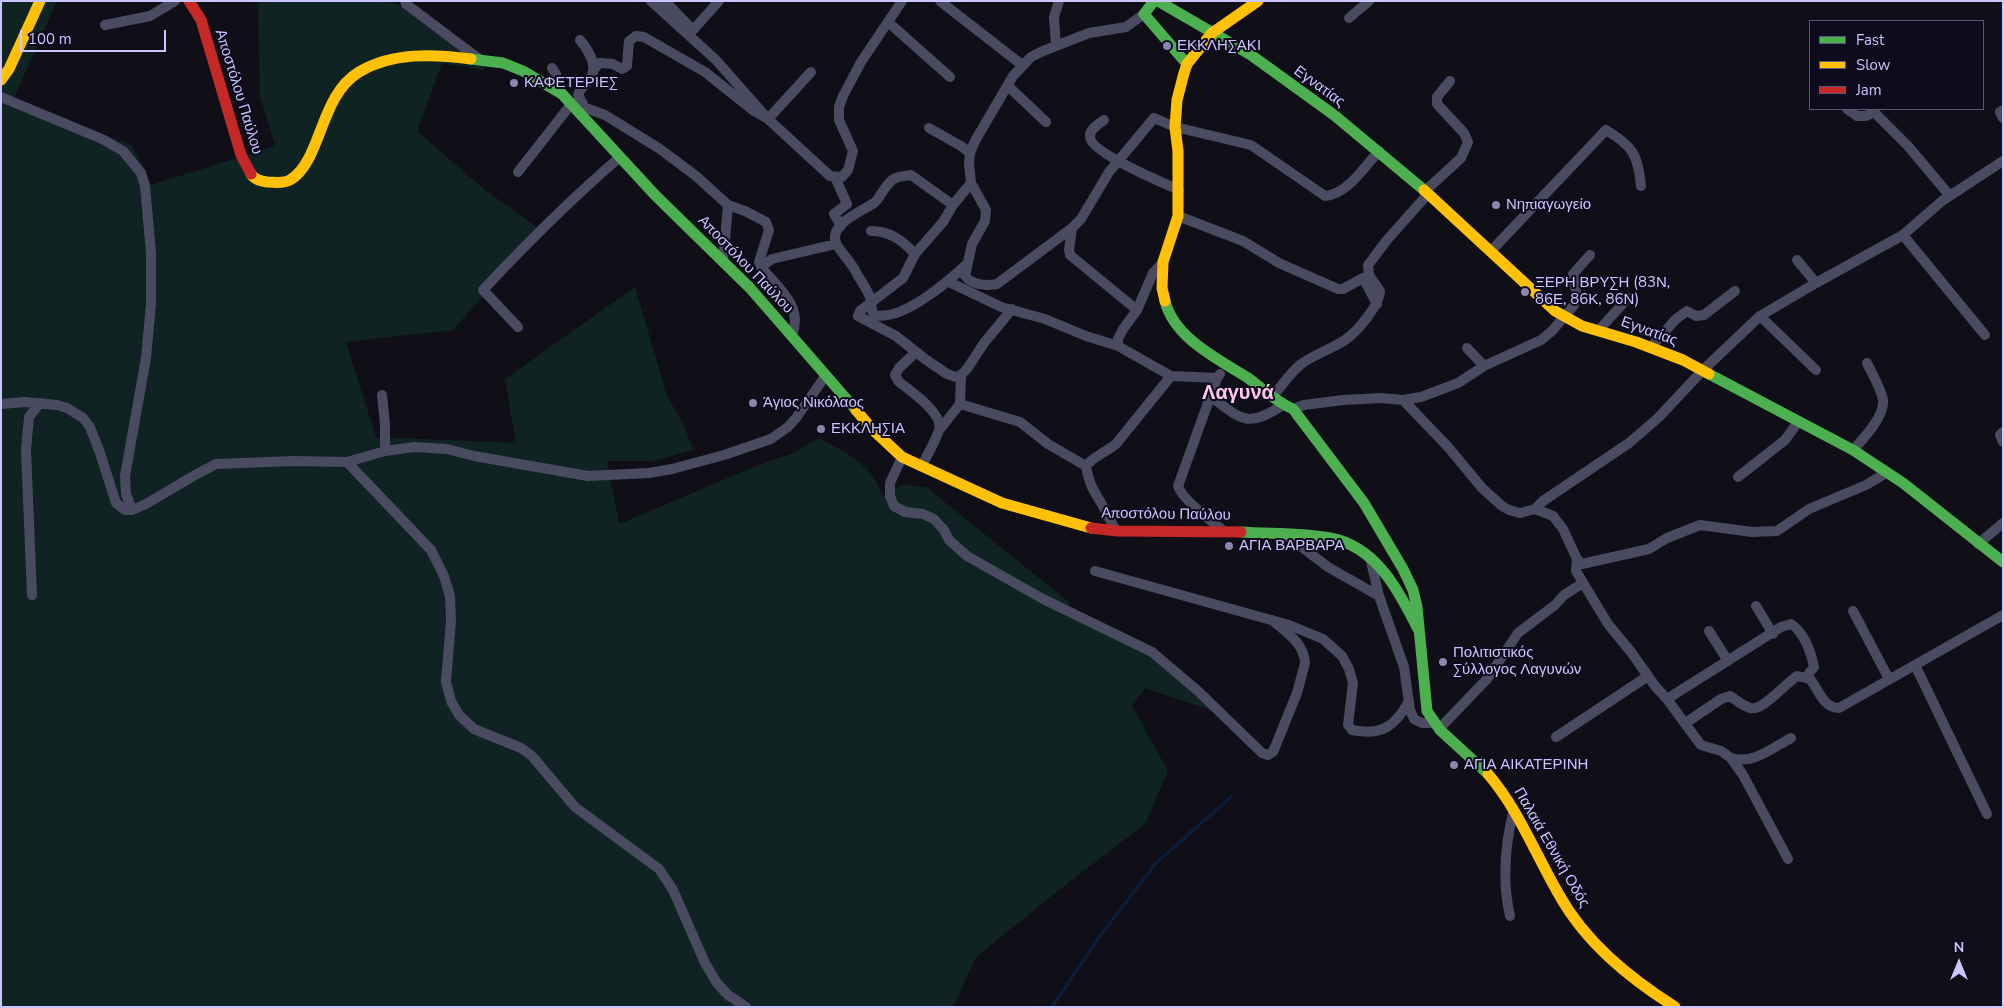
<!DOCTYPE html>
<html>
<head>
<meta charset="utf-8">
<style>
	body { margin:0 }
	#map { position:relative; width:2004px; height:1008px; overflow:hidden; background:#100f18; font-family:"Nunito Sans",sans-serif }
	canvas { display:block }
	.frame { position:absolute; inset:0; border:2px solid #cbc6ff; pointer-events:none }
	.legend { position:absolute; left:1809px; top:20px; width:175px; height:90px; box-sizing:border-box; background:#0d0b1c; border:1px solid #595677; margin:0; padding:6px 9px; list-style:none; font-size:15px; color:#cbc6ff }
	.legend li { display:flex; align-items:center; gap:10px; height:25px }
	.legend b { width:25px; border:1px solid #595677 }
	.north { position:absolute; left:1934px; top:938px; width:50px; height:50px; -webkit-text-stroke:4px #0d0b1c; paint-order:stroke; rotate:0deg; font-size:14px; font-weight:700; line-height:20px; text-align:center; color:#cbc6ff }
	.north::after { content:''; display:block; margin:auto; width:18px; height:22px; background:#cbc6ff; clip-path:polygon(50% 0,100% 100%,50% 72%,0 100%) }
	.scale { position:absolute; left:20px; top:30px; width:146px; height:22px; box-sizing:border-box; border:2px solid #cbc6ff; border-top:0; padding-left:6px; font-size:15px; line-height:18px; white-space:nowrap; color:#cbc6ff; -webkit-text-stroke:4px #0d0b1c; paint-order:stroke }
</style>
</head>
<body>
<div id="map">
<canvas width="2004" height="1008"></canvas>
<div class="frame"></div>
<ul class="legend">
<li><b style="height:6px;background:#4caf50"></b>Fast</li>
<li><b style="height:6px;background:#ffc107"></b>Slow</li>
<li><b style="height:6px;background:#c62828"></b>Jam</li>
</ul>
<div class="north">N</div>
<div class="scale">100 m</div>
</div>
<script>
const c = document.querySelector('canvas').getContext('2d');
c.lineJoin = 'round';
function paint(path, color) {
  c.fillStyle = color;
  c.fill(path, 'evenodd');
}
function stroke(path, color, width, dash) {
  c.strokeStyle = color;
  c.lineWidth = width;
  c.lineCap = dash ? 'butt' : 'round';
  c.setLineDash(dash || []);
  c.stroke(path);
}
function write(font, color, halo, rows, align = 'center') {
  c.font = font + ' "Nunito Sans",sans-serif';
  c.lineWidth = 4;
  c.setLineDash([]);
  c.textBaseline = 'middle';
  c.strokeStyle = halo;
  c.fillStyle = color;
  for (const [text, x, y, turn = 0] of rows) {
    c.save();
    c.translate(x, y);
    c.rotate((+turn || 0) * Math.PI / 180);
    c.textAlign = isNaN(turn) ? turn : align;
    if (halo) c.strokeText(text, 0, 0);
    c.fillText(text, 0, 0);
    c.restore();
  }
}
paint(new Path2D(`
	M1,1H57L14,98L130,145C141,158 145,170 151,185L275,146L260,96L258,1H384L420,10L483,55L484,70L442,63L417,131L485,190L541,230L453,330L346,342L376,437L516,443L505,379L635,287L667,396L684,425L693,450L653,461H607L619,524L766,462L794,453L818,438C843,450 874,466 882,495L904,485L926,487L1070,603L1067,616L1152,657L1221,714L1145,688L1132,706L1168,771L1145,824L1068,883L976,957L953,1007H1Z`), '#0e2322');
stroke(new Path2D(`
	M1052,1007L1097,940L1156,863L1232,796`), '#0b1d39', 3);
stroke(new Path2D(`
	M405,1L406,4L479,59
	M651,1L716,60L768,119L830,176L842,177L848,170L853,151L839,120V107L843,96L861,62L902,1
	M665,1L691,28
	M940,1L1022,65
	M1144,14L1126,27L1089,33L1043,51L1031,57L1013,76L975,141L970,153L969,163L971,183L986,210L985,221L972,244L965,276C973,286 985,286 997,284L1072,228L1081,219L1109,172L1154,118L1175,127L1251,145L1325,196C1348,194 1364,167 1379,151
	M1349,18L1369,1
	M888,22L950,77
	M105,25L150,16L175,1
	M693,30L719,1
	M580,40C589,51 599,66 590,79C586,85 580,88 578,95L583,104V110
	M1056,46L1054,17L1059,1
	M552,68L556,74L562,94
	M594,69L600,63L613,64L622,69L627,66L629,41L636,36L644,37L705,72L754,111L768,119L811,72
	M1008,86L1046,122
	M1,97L102,139L123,151L141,173L145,186L151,253V304L146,358L125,476L126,494L132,510
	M1847,109L1857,116H1866L1874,112L1908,146L1950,196
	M2003,110L2000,112L2003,118
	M1104,120C1099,124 1089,129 1090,137C1091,153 1164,183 1179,190
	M929,128L961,146L970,153
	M518,172L572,103L605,115L660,149L696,176L728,205L723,262
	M835,177L847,204L834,214L841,226
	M1424,192L1461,158L1468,142L1464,133L1437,104V97L1450,81
	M728,205L745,211L766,222L769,230L759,262L761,267C777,287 804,306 792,335
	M953,205L943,222L915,254L903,278L860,311L858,316L896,336L925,359L947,374L956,377L961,375L967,369L984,343L1012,309
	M1178,216L1243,241L1279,263L1338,289H1343L1363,278L1377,304
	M1072,228L1069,250L1070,255L1137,310
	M871,231C890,231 902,240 915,254
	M1903,235L1985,335
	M1491,251L1606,130C1633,146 1638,155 1641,186
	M1797,260L1816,283
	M968,263C949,281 902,322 874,315C871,311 872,307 871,301C869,291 862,283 857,274C852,263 843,255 837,245C826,225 862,211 874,203C877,201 879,197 881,194C891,179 892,177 911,175L953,205L971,183
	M761,267L772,259L836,244
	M949,282L1001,307L1045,319L1086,336L1118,346
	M1760,316L1816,370
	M518,327L483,290C527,243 571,199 620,157
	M1598,331L1628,298
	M1651,347L1676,319L1687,311L1696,316L1704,315L1735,291
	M1467,348L1484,366
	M916,352L899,368L895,375L899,382C911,391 944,414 939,430C935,443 927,454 922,466
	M1171,376L1217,378L1220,374
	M1217,378L1178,486C1182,499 1212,522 1224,531
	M382,395L385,424V451
	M1210,396C1241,419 1246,429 1283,405
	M1272,397C1281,387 1290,373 1300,365C1314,354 1330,350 1345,340C1357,332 1379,306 1380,291L1369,275L1368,265L1387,240L1427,195
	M1403,400L1449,448L1482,488L1502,506L1509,510L1520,513L1535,509L1553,516L1563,529L1577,559L1576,571L1608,624L1631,652L1655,686L1667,699L1686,725L1687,722L1721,699L1730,696C1736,700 1743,706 1750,708C1762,712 1785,684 1797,676L1810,679C1819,690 1823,708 1839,708L2003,615
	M1,404L25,402L57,405L67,408L83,418L90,427L100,453L116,503L125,510H132L146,504L195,475L216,464L294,461L347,462L385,451L414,447L447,449L474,456L588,476L649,473L672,469L724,455L771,439L788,427L796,418L826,375
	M960,404L1020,422L1048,444L1086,466C1090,489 1095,491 1105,510C1110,518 1111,524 1117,531
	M1293,409L1304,405L1343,400L1381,398L1403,400L1421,397L1458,383L1484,366L1541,340L1552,331L1574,305L1576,292L1573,274L1590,255
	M940,429L960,404L961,375
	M2003,432L2000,435L2003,442
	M1853,450C1863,439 1885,416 1883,400C1881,388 1872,374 1867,363
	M902,457L890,483V496L894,506L905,512L923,514L934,519L944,530L949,540L967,556L1043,599L1152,652L1198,691L1262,753L1268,755L1273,752L1297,693L1305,663C1304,643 1286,632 1272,620
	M347,462L431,550L444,576L450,596L451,621L446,682L451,701L459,715L474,729L521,748L532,756L575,807L659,869L673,890L705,963L717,983L728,995L746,1007
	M1086,466C1093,457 1106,452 1116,444L1171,376L1118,346V339L1123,329L1137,310L1153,273L1163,262
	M1738,477L1785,440L1798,422
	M1535,509L1543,501L1629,443L1658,418L1703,370L1760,316L1816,283L1903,235L1942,201L2003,161
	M1286,535L1328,567L1379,596
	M1978,544L2003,523
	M1370,557L1379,596L1404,667L1410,710L1414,719L1422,723H1433
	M1577,559L1582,564L1649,549L1667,538L1700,525L1752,532L1777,531L1809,509L1866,485L1886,473
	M1095,571L1289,625L1323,639L1342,656L1349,669L1353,683L1348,725L1352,730C1381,736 1395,727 1409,701
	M32,595L26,450L29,417L40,403
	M1756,606L1773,634
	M1853,611L1889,679
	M1709,631L1728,661
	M1915,665L1987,814
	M1667,699L1781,627L1791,624C1804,632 1811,652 1814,667L1806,677
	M1686,725L1701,745L1721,751L1731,758L1743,775L1788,859
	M1439,729L1487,679L1518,633L1555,605L1564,595L1583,583
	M1556,737L1648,676
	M1731,758C1753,765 1772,748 1791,738
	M1510,916C1502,881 1505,844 1514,809`), '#4a4a61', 10);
stroke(new Path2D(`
	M1154,1L1144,14L1187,64
	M1158,1L1251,55L1334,115L1424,190
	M471,59L503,63L523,71L562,94L655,195L750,288L856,410
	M1165,301C1174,338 1218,359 1248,378C1263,389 1276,402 1293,409L1364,503L1403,569L1413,590L1417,607L1427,711L1440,730L1488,774
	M1709,374L1853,450L1903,483L2003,562
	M1241,532C1269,534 1303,533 1330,538C1376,546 1399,591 1418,629`), '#4caf50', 11);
stroke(new Path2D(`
	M1,80L9,69L40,1
	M251,174C255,180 261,181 267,182C275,182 283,184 290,180C322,161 319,96 359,72C392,52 434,54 471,59
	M1424,190L1555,311L1582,326L1636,342L1683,360L1709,374
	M1165,301L1162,288L1163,262L1178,216V151L1175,127L1177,100L1184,73L1187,64L1212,33L1258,1
	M856,410L872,429L902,457L1002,503L1091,528
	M1488,774C1518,809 1535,853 1558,893C1585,942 1628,977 1675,1007`), '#ffc107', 11);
stroke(new Path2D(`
	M189,1L201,20L241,155L251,174
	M1091,528L1117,531L1241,532`), '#c62828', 11);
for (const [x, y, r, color] of [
	[1167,46,5,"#8a86ae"],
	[514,83,5,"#8a86ae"],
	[1496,205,5,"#8a86ae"],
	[1525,292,5,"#8a86ae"],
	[753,403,5,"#8a86ae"],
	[821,429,5,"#8a86ae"],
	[1229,546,5,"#8a86ae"],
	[1443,662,5,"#8a86ae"],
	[1454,765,5,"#8a86ae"]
]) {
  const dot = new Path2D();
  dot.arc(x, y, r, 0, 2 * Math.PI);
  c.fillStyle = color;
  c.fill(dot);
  stroke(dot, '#0d0b1c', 2);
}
write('15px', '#cbc6ff', '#0d0b1c', [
	["ΕΚΚΛΗΣΑΚΙ",1177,46],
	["ΚΑΦΕΤΕΡΙΕΣ",524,83],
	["Νηπιαγωγείο",1506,205],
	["ΞΕΡΗ ΒΡΥΣΗ (83Ν,",1535,283],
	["86Ε, 86Κ, 86Ν)",1535,300],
	["Άγιος Νικόλαος",763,403],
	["ΕΚΚΛΗΣΙΑ",831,429],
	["ΑΓΙΑ ΒΑΡΒΑΡΑ",1239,546],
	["Πολιτιστικός",1453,653],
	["Σύλλογος Λαγυνών",1453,670],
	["ΑΓΙΑ ΑΙΚΑΤΕΡΙΝΗ",1464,765]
], 'left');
write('15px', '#cbc6ff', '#0d0b1c', [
	["Εγνατίας",1319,87,36],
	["Αποστόλου Παύλου",238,92,73],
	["Αποστόλου Παύλου",745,265,46],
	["Εγνατίας",1649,332,20],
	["Αποστόλου Παύλου",1166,515,1],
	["Παλαιά Εθνική Οδός",1551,848,60]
]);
write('bold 20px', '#ffc8ed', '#0d0b1c', [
	["Λαγυνά",1238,394]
]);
</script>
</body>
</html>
